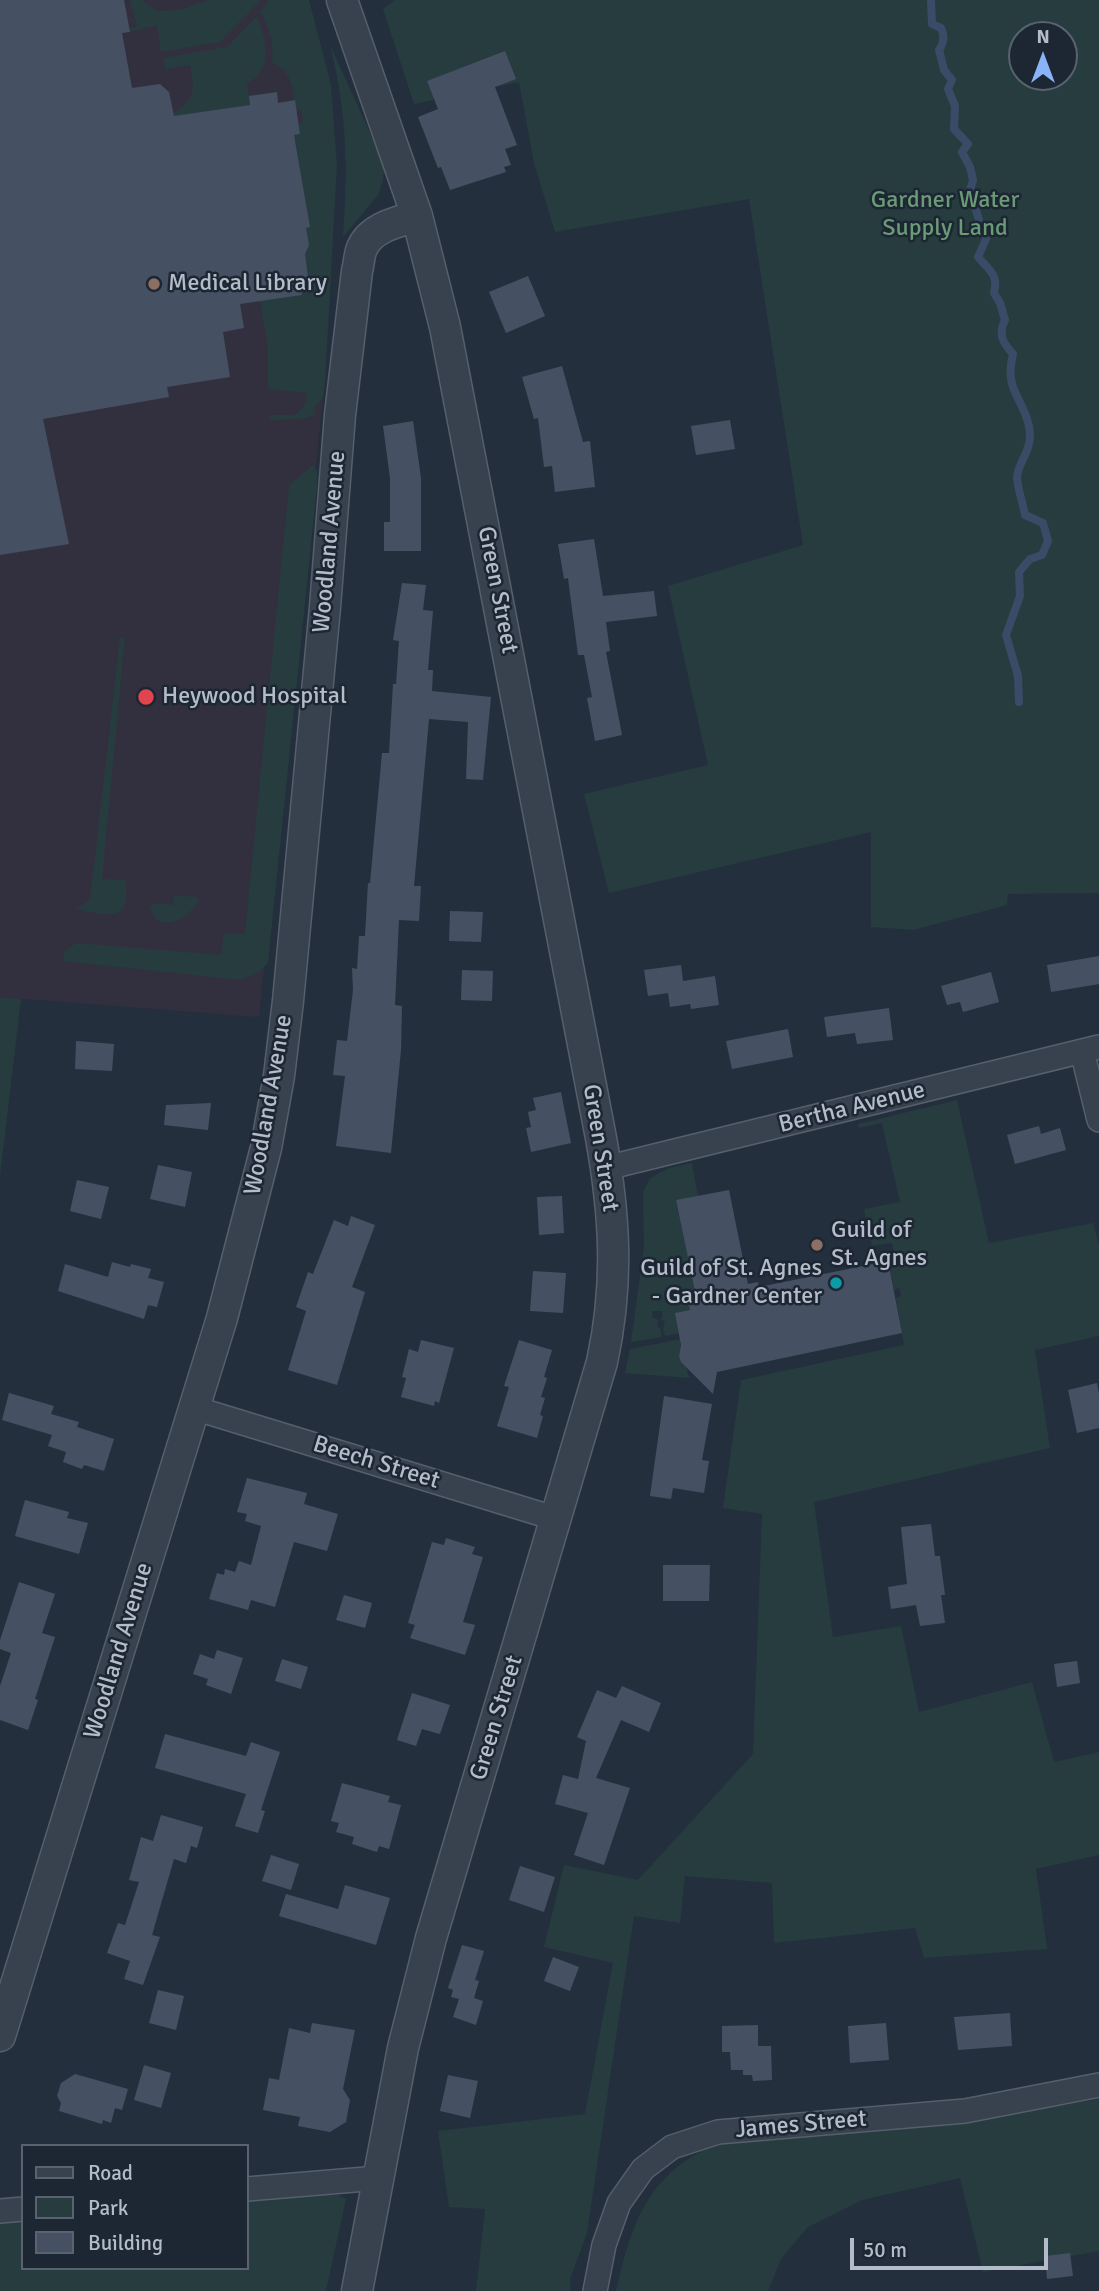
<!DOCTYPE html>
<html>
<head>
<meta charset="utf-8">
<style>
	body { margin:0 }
	#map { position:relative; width:1099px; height:2291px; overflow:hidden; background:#242f3e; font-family:Signika,sans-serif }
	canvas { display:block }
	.legend { position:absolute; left:21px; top:2144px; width:228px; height:126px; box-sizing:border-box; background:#1d2633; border:2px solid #59626f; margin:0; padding:9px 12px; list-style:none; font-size:21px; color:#b4bcc9 }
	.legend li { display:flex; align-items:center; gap:14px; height:35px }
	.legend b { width:35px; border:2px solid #59626f }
	.north { position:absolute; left:1008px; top:21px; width:70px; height:70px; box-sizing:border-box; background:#1d2633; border:2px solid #59626f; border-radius:50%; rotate:0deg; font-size:19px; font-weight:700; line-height:28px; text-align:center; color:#b4bcc9 }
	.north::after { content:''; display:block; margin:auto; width:24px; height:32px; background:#8ab4f8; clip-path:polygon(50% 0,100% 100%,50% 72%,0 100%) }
	.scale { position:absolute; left:850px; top:2238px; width:198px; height:32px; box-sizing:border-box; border:4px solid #b4bcc9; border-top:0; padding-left:9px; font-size:21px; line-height:24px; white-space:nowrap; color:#b4bcc9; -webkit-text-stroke:5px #1d2633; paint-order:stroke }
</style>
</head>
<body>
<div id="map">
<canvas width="1099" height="2291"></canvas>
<ul class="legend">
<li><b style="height:9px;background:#38414e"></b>Road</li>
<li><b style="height:19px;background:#263c3f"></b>Park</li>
<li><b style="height:19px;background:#455162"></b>Building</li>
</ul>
<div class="north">N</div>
<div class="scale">50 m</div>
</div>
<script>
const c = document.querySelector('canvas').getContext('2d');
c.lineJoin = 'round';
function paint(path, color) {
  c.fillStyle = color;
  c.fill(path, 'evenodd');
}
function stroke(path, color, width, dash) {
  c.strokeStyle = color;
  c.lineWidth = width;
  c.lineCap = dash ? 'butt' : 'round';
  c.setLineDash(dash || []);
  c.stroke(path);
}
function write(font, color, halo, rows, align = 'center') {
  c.font = font + ' Signika,sans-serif';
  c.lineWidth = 5;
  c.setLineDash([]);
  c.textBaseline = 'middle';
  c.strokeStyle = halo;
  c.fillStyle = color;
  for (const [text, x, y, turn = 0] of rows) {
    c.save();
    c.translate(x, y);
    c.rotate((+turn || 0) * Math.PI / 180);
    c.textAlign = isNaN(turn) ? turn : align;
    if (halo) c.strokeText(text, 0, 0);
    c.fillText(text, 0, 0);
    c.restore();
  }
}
paint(new Path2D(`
	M0,0H292L331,121L317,342L323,397L259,1017L0,997Z`), '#32303f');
paint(new Path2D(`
	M130,0H142L156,11H166L183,9L208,0H261L220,42L161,52L157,25L130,32L129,29L137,26Z
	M269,0H309L331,85L337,165L325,383L323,397L313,409L315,415L302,419L269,420V415H295L305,406L307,393L268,389L267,341L260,301L302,295L300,278L306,228L310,227L294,135L300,134L298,124L303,122L301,110H296C293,91 293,70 272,63C274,44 271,28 260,12Z
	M395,0H1099V893L1008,894L1007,905L913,930L871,927V832L609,893L584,794L708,765L668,586L803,545L749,199L555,232L534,163L519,82L414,104L383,9ZM1022,35H1064V77H1022Z
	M257,16C266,38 274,71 247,83L250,105L203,112L166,130L174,113L185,105L191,96L193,85L190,65L165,69L163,58L227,47Z
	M330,45L383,161C385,173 383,184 378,195L343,237C348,169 347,112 330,45Z
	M313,465L317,471V486L268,963L260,971L241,980L63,961L64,952L76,943L220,955L224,933L245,934L289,485Z
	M125,637L102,879L126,880C126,888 127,897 125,904C121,922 88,911 76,909L90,900L120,638Z
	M174,895L197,897L198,901C189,920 157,935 150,907L154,903L173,905Z
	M0,997L21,999L0,1176Z
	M957,1100L989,1243L1093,1223L1099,1245V1336L1035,1350L1050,1448L814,1502L833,1637L901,1626L919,1712L1032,1682L1054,1762L1099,1752V1855L1036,1869L1047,1949L924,1958L915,1928L774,1943L772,1883L685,1876L680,1923L634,1916L587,2233L570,2279V2291H476L485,2209L449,2207L438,2131L585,2114L613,1963L544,1947L564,1865L638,1880L753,1754L762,1514L723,1508L741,1380L904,1345L896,1298L901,1296L899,1288L894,1290L888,1261L895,1258L892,1243L872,1246L864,1209L900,1202L882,1123L859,1128L858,1124Z
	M692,1163L698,1196L676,1201L695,1292L687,1294L690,1310L676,1313L680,1333L665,1336L663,1329L665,1321L660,1319L663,1316L662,1311H652V1317L658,1320L657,1326L660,1328L662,1337L631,1342L644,1247L643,1192L650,1178L669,1168Z
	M681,1339L679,1356L686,1367L689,1378L625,1373L630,1349Z
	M1099,2099V2251L983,2272L960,2178L862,2200L808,2227L781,2259L768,2291H616C632,2223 647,2174 716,2144L968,2121Z
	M314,2194L338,2195L346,2199L326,2291H0V2223L23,2221V2268H247V2199Z`), '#263c3f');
stroke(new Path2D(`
	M931,0L932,24L941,28C945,36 944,43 939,50L944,70L952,80L948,89L955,106L954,129L968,144L962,152L970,167L973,180L970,191L979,220L985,232L986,239L978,257C989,270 999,275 994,293L1000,303L1005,320C998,334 1002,342 1013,354C1004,390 1022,396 1029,426C1034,451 1017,462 1017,478C1018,490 1023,504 1025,515L1043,523L1048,541L1042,555L1030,559L1019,572L1020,596L1006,635L1018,676L1019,702`), '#394c67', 8);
paint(new Path2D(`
	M0,0H124L130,32L122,33L132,88L160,84L169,92L174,116L250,105L249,96L277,92L278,103L295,100L300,134L294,135L310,227L306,228L309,245L305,254L308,277L300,278L302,295L240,304L244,328L223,332L230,377L167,387L169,397L43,419L69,544L0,555Z
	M505,51L516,79L495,87L517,145L505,149L511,165L504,167L506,172L450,190L441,167L438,168L418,117L438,109L427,81Z
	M528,276L545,316L506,333L489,292Z
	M562,366L583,442L590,441L595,487L555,492L552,466L544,467L538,418L534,419L522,377Z
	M730,420L735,449L696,455L691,426Z
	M413,421L421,478V551H384V522H390V478L383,426Z
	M594,539L603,596L654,591L657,616L606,622L610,651L606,652L622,735L595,741L587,698L592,697L584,655H578L568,578L564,579L558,544Z
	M402,583L426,585L423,610L433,611L428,670H433L432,691L491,697L483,780L466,779L468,722L429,719L414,886H421L419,921L399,920L395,1005L402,1006L401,1050L391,1153L336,1146L345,1076L333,1075L337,1040L347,1041L353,990L352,968L357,969L359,936H365L368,883H370L382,753H389L393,684H396L399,641L393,640Z
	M450,911L483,912L481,942L449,941Z
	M1099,956V984L1051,992L1047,965Z
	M681,965L683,981L715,976L719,1005L691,1009L690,1004L670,1007L668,993L648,996L644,970Z
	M462,970L493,971L492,1001L461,1000Z
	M991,972L999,1002L963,1012L960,1002L947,1005L941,986Z
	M889,1008L893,1040L857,1044L855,1033L827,1037L824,1017Z
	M788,1029L793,1057L732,1069L726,1041Z
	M76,1041L114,1044L112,1071L75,1069Z
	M561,1092L571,1143L531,1152L526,1128L531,1127L528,1112L536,1110L533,1098Z
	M211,1103L208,1130L164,1125L166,1105Z
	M1039,1126L1041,1134L1060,1128L1066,1150L1015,1164L1007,1135Z
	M158,1165L192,1172L185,1207L150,1199Z
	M77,1180L109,1187L101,1219L70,1211Z
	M729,1190L748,1284L758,1282L759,1287L888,1261L902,1333L717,1372L713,1394L681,1362L679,1356L681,1345L675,1313L690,1310L686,1293L695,1292L676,1200Z
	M562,1196L564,1233L539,1235L537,1197Z
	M351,1216L375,1225L352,1287L365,1292L337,1385L288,1370L306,1311L296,1307L308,1272L313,1274L334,1220L348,1226Z
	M112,1262L130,1267L131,1264L151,1269L148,1278L164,1282L157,1307L148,1305L144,1319L58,1291L65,1264L108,1277Z
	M533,1271L566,1273L563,1313L530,1311Z
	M421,1340L454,1348L439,1403L435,1401L434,1406L401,1397L406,1378L402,1377L409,1349L418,1352Z
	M519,1340L552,1350L544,1377L547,1378L541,1397L545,1398L540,1415L543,1416L537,1438L497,1426L509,1387L504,1386Z
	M1097,1383L1099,1394V1428L1077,1433L1068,1390Z
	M9,1393L54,1406L51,1414L79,1422L77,1427L114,1439L104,1471L84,1465L82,1469L63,1462L66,1452L48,1446L52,1435L2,1420Z
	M664,1396L712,1404L702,1460L709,1461L704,1493L673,1488L671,1499L650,1496Z
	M247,1478L307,1493L304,1504L338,1514L327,1551L294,1542L275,1607L251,1600L248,1610L209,1599L217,1573L224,1575L225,1569L235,1572L239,1561L251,1565L261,1526L245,1521L247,1514L237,1512Z
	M25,1500L69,1512L67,1518L88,1523L79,1554L15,1536Z
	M931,1524L935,1556H940L945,1595H941L945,1623L920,1626L916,1605L891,1609L888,1587L907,1584L901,1527Z
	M446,1538L475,1547L472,1554L483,1557L463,1622L475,1625L465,1655L410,1638L415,1625L408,1623L432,1542L444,1545Z
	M663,1565H710L709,1601H663Z
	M19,1582L55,1594L42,1633L55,1637L35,1699L38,1700L28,1730L0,1720V1686L11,1653L0,1649V1640Z
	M344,1595L372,1603L365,1628L336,1620Z
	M217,1650L243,1658L231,1694L206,1685L208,1679L193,1674L200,1654L214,1659Z
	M282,1659L308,1667L301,1689L275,1681Z
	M1077,1661L1080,1683L1057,1687L1054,1664Z
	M622,1686L661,1703L649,1732L621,1720L596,1778L630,1788L604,1865L574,1855L588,1813L555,1804L563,1775L578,1779L586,1741L577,1737L597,1690L616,1698Z
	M412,1693L450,1705L440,1734L422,1729L416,1746L397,1740Z
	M165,1734L246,1756L251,1742L280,1752L261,1810L265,1811L258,1833L235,1826L246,1794L155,1768Z
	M342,1783L390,1796L388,1802L401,1805L389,1849L379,1846L377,1852L352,1844L354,1837L336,1832L339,1823L331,1821Z
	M161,1815L203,1827L197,1848L191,1846L186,1863L174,1859L152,1935L160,1937L143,1985L124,1979L130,1961L107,1953L118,1923L125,1925L139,1882L129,1880L141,1837L153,1841Z
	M271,1855L299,1864L291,1890L262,1881Z
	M520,1866L555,1877L544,1912L509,1900Z
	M345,1885L390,1898L376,1945L279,1916L286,1894L338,1909Z
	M462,1945L484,1951L475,1980L479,1981L474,1998L483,2001L476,2025L453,2017L459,1999L451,1997L453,1990L448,1988Z
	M553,1957L579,1967L570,1991L544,1981Z
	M158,1990L184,1996L176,2030L149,2023Z
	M1010,2013L1012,2046L958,2050L954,2017Z
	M312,2023L355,2030L343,2089L350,2100L346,2122L330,2132L298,2126L300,2117L263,2110L269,2078L279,2080L289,2028L310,2033Z
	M886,2023L889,2060L850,2063L848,2026Z
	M758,2025V2046H771L772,2080L753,2081L752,2075H743V2070H731L730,2052H722V2026Z
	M144,2065L171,2073L161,2108L134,2100Z
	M75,2074L128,2089L122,2110L115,2108L111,2123L103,2120L102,2124L59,2111L61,2103L57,2096L61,2083Z
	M448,2075L478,2081L470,2118L440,2111Z
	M1070,2253L1073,2276L1047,2279L1045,2256Z`), '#455162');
const minor = new Path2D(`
	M1082,1051L1099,1120
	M606,1168L1099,1047
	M194,1408L557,1519
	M247,2189L378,2178
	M0,2211L23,2209
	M595,2291L604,2245L619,2203L643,2169L672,2147L718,2132L965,2111L1099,2085`);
const tertiary = new Path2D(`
	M342,0L417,216L445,327L601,1138C615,1216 619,1284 602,1362L431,1938L403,2048L357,2291
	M0,2036L222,1318L266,1148L279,1076L288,1001L325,607L340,415L357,271C359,264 359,255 362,248C371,227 398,222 417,216`);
stroke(minor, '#565f6c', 26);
stroke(tertiary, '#565f6c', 33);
stroke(minor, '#38414e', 23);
stroke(tertiary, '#38414e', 30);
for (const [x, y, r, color] of [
	[154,284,7,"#8d6e63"],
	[146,697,9,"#e0444e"],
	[817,1245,7,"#8d6e63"],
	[836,1283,7,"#0f9aa8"]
]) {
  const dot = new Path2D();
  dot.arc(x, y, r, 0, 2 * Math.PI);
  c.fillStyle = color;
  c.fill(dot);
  stroke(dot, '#1d2633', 2.5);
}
write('24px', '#6b9a76', '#1d2633', [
	["Gardner Water",945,201],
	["Supply Land",945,229]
]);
write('24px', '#b4bcc9', '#1d2633', [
	["Medical Library",168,284],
	["Heywood Hospital",162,697],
	["Guild of",831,1231],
	["St. Agnes",831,1259],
	["Guild of St. Agnes",822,1269,"right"],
	["- Gardner Center",822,1297,"right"]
], 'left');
write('24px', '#b4bcc9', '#1d2633', [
	["Woodland Avenue",330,542,-85],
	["Green Street",497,590,79],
	["Woodland Avenue",269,1105,-80],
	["Bertha Avenue",852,1108,-14],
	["Green Street",600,1148,81],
	["Beech Street",376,1463,17],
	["Woodland Avenue",119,1651,-73],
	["Green Street",497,1718,-73],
	["James Street",801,2125,-5]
]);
</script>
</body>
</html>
